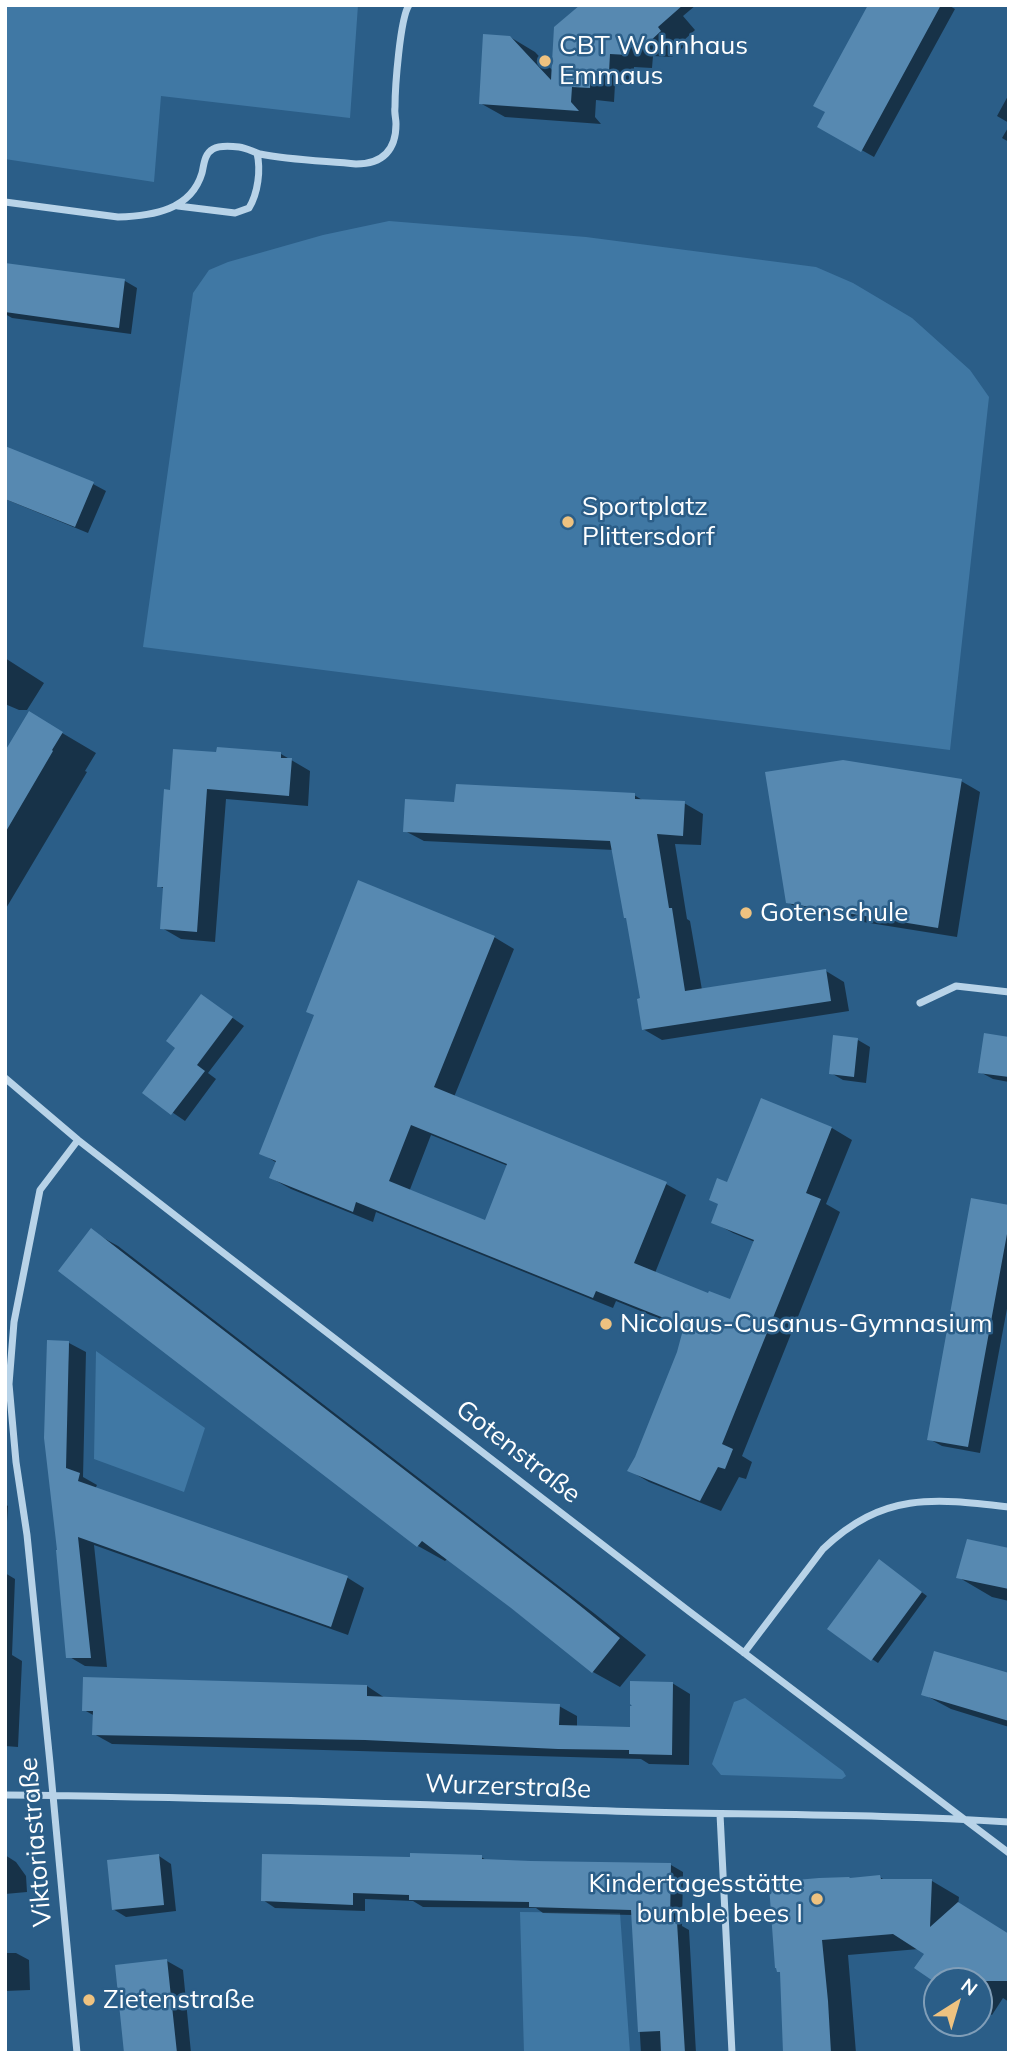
<!DOCTYPE html>
<html>
<head>
<meta charset="utf-8">
<style>
	body { margin:0 }
	#map { position:relative; width:1014px; height:2058px; overflow:hidden; background:#2b5e88; font-family:Mulish,sans-serif }
	canvas { display:block }
	.frame { position:absolute; inset:0; border:7px solid #fff; pointer-events:none }
	.north { position:absolute; left:923px; top:1967px; width:70px; height:70px; box-sizing:border-box; background:#2b5e88; border:2px solid #809eb8; border-radius:50%; rotate:37deg; font-size:19px; font-weight:700; line-height:28px; text-align:center; color:#fff }
	.north::after { content:''; display:block; margin:auto; width:24px; height:32px; background:#eec280; clip-path:polygon(50% 0,100% 100%,50% 72%,0 100%) }
</style>
</head>
<body>
<div id="map">
<canvas width="1014" height="2058"></canvas>
<div class="frame"></div>
<div class="north">N</div>
</div>
<script>
const c = document.querySelector('canvas').getContext('2d');
c.lineJoin = 'round';
function paint(path, color) {
  c.fillStyle = color;
  c.fill(path, 'evenodd');
}
function stroke(path, color, width, dash) {
  c.strokeStyle = color;
  c.lineWidth = width;
  c.lineCap = dash ? 'butt' : 'round';
  c.setLineDash(dash || []);
  c.stroke(path);
}
function write(font, color, halo, rows, align = 'center') {
  c.font = font + ' Mulish,sans-serif';
  c.lineWidth = 5;
  c.setLineDash([]);
  c.textBaseline = 'middle';
  c.strokeStyle = halo;
  c.fillStyle = color;
  for (const [text, x, y, turn = 0] of rows) {
    c.save();
    c.translate(x, y);
    c.rotate((+turn || 0) * Math.PI / 180);
    c.textAlign = isNaN(turn) ? turn : align;
    if (halo) c.strokeText(text, 0, 0);
    c.fillText(text, 0, 0);
    c.restore();
  }
}
paint(new Path2D(`
	M5,5H358L350,118L161,96L154,182L5,159Z
	M389,221L586,237L816,267L853,283L912,318L970,370L989,397L950,750L143,647L193,293L209,270L228,262L323,235Z
	M96,1351L205,1428L184,1492L94,1459Z
	M745,1698L843,1771L846,1776L842,1779L721,1775L712,1764L734,1702Z
	M520,1912L620,1913L630,2053H524Z`), '#4078a4');
paint(new Path2D(`
	M582,5H696L683,16L695,30L682,42L685,46L672,57L653,56L652,68L634,67L633,85L615,84L614,102L596,100L595,117L601,124L505,117L480,103L510,37L535,52L553,71Z
	M870,5H948L955,9L874,157L819,126L827,112Z
	M1009,94V123L997,116Z
	M1009,126V142L1002,138Z
	M5,265L125,281L137,288L131,334L12,318L5,314Z
	M5,448L93,484L106,491L88,533L5,499Z
	M5,658L44,683L27,710H19L5,704Z
	M30,714L96,753L85,771L87,772L5,910V755Z
	M281,754L310,771L308,806L226,799L215,942L181,939L162,928L165,889L159,886L172,791Z
	M961,781L980,792L957,937L807,913L787,902Z
	M634,795L644,801L684,803L703,814L701,845L675,844L687,919L690,921L702,990L826,971L844,982L849,1011L662,1040L643,1029L642,1000L614,850L424,841L405,831L456,804Z
	M494,937L514,949L454,1097L666,1184L686,1195L655,1273L709,1295L731,1301L755,1242L733,1233L713,1222L762,1100L832,1128L852,1140L826,1204L840,1212L742,1456L752,1462L746,1479L739,1477L721,1511L649,1482L630,1471L678,1352L685,1329L616,1301L613,1308L376,1212L373,1222L291,1189L271,1178L277,1163L261,1153ZM431,1135L508,1166L486,1222L409,1192Z
	M202,996L244,1026L208,1073L216,1079L185,1121L144,1093L177,1048Z
	M1009,1038V1082L993,1079L980,1072Z
	M858,1040L870,1047L866,1083L843,1080L831,1073Z
	M5,1152L7,1153L5,1194Z
	M1009,1207V1298L980,1453L942,1446L929,1439Z
	M91,1231L118,1246L595,1614L646,1655L620,1687L593,1672L448,1558L445,1561L418,1546Z
	M5,1276L7,1277L5,1315Z
	M69,1343L86,1352L83,1477L97,1485L95,1489L348,1578L364,1588L348,1635L94,1545L107,1667L85,1666L68,1656L58,1552Z
	M5,1504L8,1506L5,1554Z
	M1009,1549V1601L992,1597L958,1577Z
	M885,1565L927,1596L878,1663L872,1659Z
	M5,1573L15,1579L12,1655L22,1661L18,1747L5,1746Z
	M1009,1675V1727L951,1709L923,1694Z
	M672,1683L690,1694L689,1765L649,1764L641,1759L112,1744L94,1734L95,1716L84,1710L367,1686L385,1698L559,1706L577,1716V1727L631,1728L637,1708Z
	M5,1855L16,1862L26,1876L27,1892L5,1894Z
	M159,1856L171,1864L176,1911L126,1917L113,1909Z
	M481,1857L488,1861L671,1865L683,1872L682,1926L689,1930L696,2053H641L633,1915L543,1913L536,1908L423,1907L413,1901L365,1899V1911L275,1908L263,1900L412,1859Z
	M880,1877L886,1881H932L959,1897L958,1905L1009,1935V2002L1003,1998L992,2015L979,2008V1981H937L916,1968L926,1953L919,1949L848,1955L856,2053H785L782,1973Z
	M5,1953H16L29,1960L30,1990L5,1991Z
	M167,1961L183,1970L191,2053H126Z`), '#0007');
paint(new Path2D(`
	M580,5H683L658,27L661,31L647,44L629,43L628,55L610,54L609,72L591,71L590,88L572,87L571,102L579,111L479,104L483,34L510,36L551,80L554,27Z
	M868,5H941L861,152L817,127L825,112L813,106Z
	M5,263L125,279L119,328L5,312Z
	M5,446L94,482L75,527L5,499Z
	M29,711L63,732L52,750L53,751L5,833V751Z
	M217,747L281,752V758H292L289,796L207,789L197,932L160,929L163,887H157L164,789L170,790L173,749L216,752Z
	M843,760L962,779L938,928L786,903L765,772Z
	M456,784L635,793V799L685,801L683,836L657,834L669,908H672L685,991L826,969L831,1001L642,1030L637,999L640,998L626,918H624L610,841L403,832L405,799L454,802Z
	M358,880L495,936L434,1087L667,1182L634,1263L708,1293L709,1291L730,1299L754,1240L711,1223L718,1204L709,1200L717,1178L727,1182L761,1098L832,1127L806,1193L821,1199L722,1444L733,1449L725,1469L718,1467L700,1501L627,1471L635,1457L677,1352L684,1326L596,1291L593,1298L356,1202L353,1212L269,1178L276,1161L259,1154L314,1015L306,1012ZM411,1125L507,1164L485,1220L389,1181Z
	M201,994L233,1017L197,1065L205,1071L171,1115L142,1093L175,1048L166,1041Z
	M984,1033L1009,1037V1077L978,1073Z
	M833,1035L858,1038L854,1077L829,1074Z
	M971,1198L1009,1205V1223L968,1447L927,1440Z
	M91,1228L568,1596L620,1638L592,1673L511,1608L422,1541L417,1547L58,1271Z
	M47,1340L69,1341L66,1468L80,1473L78,1481L348,1576L331,1627L78,1537L91,1658H66L56,1550H57L44,1438Z
	M967,1539L1009,1548V1589L956,1578Z
	M879,1559L922,1592L871,1661L827,1629Z
	M934,1651L1009,1673V1721L921,1695Z
	M83,1677L367,1685V1696L560,1704L559,1725L630,1727V1706H632L630,1704V1681L673,1682L672,1755L629,1754V1750L558,1749L365,1740L92,1735L93,1711H82Z
	M410,1853L482,1855V1859L531,1861L671,1863L670,1922H677L685,2053H661L660,2031L638,2032L631,1910L529,1907V1902L409,1900V1895L353,1893V1905L261,1901L262,1854L410,1857Z
	M159,1854L164,1905L112,1910L107,1860Z
	M880,1875L881,1879H932L930,1927L958,1902L1009,1934V1981H933L914,1968L924,1954L893,1934L822,1940L828,2001L831,2053H783L780,1972H777L776,1968H775L769,1885H773V1882L819,1878L849,1877L850,1878Z
	M167,1959L177,2053H124L115,1965Z`), '#5789b1');
stroke(new Path2D(`
	M5,202L118,217C153,216 191,210 202,173C204,165 204,154 213,149C220,145 231,146 239,147C247,148 253,152 260,154C289,160 326,161 356,164C383,164 396,150 396,124C396,118 394,113 395,107C395,88 400,18 409,5
	M178,206L235,213L249,208C258,193 261,170 257,153
	M920,1003L956,986L1009,992
	M5,1078L78,1140L208,1241L690,1612L1009,1853
	M744,1653L823,1549C883,1492 933,1498 1009,1507
	M5,1795C218,1797 431,1805 644,1812C766,1815 887,1814 1009,1822
	M720,1814L732,2053
	M77,2053L50,1763L27,1535L16,1462L9,1384L14,1322L40,1190L78,1140`), '#b8d3e8', 7);
for (const [x, y, r, color] of [
	[545,61,7,"#eec280"],
	[568,522,7,"#eec280"],
	[746,913,7,"#eec280"],
	[606,1324,7,"#eec280"],
	[817,1899,7,"#eec280"],
	[89,2000,7,"#eec280"]
]) {
  const dot = new Path2D();
  dot.arc(x, y, r, 0, 2 * Math.PI);
  c.fillStyle = color;
  c.fill(dot);
  stroke(dot, '#2b5e88', 2.5);
}
write('26px', '#fff', '#2b5e88', [
	["CBT Wohnhaus",559,46],
	["Emmaus",559,76],
	["Sportplatz",582,507],
	["Plittersdorf",582,537],
	["Gotenschule",760,913],
	["Nicolaus-Cusanus-Gymnasium",620,1324],
	["Kindertagesstätte",803,1884,"right"],
	["bumble bees I",803,1914,"right"],
	["Zietenstraße",103,2000]
], 'left');
write('26px', '#fff', '#2b5e88', [
	["Gotenstraße",518,1452,38],
	["Wurzerstraße",508,1787,2],
	["Viktoriastraße",36,1842,-95]
]);
</script>
</body>
</html>
